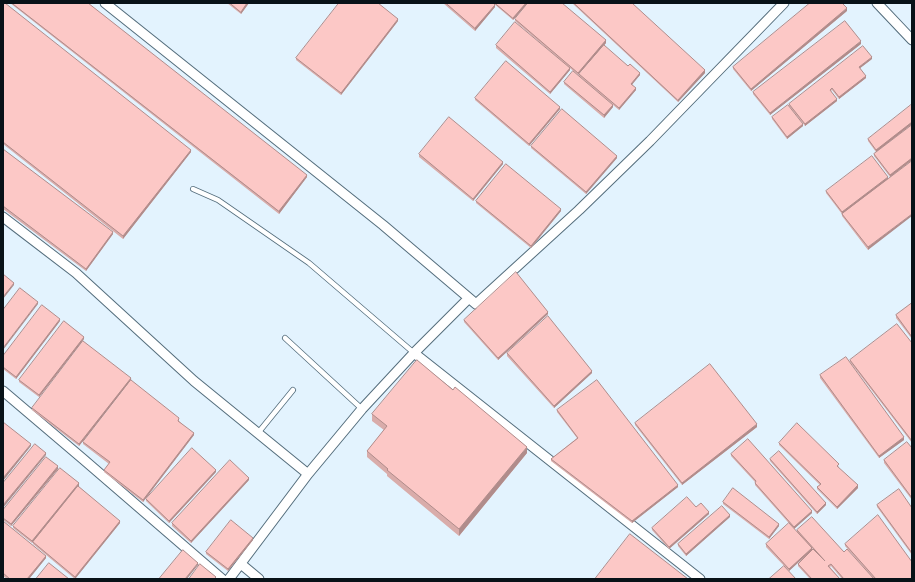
<!DOCTYPE html>
<html>
<head>
<meta charset="utf-8">
<style>
	body { margin:0 }
	#map { position:relative; width:915px; height:582px; overflow:hidden; background:#e3f3fe; font-family:"Golos Text",sans-serif }
	canvas { display:block }
	.frame { position:absolute; inset:0; border:4px solid #081218; pointer-events:none }
</style>
</head>
<body>
<div id="map">
<canvas width="915" height="582"></canvas>
<div class="frame"></div>
</div>
<script>
const c = document.querySelector('canvas').getContext('2d');
c.lineJoin = 'round';
function stroke(path, color, width, dash) {
  c.strokeStyle = color;
  c.lineWidth = width;
  c.lineCap = dash ? 'butt' : 'round';
  c.setLineDash(dash || []);
  c.stroke(path);
}
function paint(path, color) {
  c.fillStyle = color;
  c.fill(path, 'evenodd');
}
const lane = new Path2D(`
	M193,189L218,200L309,263L414,353
	M285,338L362,409
	M258,433L293,390`);
const street = new Path2D(`
	M105,3L383,225L476,304L579,210L650,141L784,3
	M877,3L912,40
	M3,217L76,273L194,381L308,474
	M414,353L700,579
	M3,391L83,459L222,579
	M241,564L259,579
	M229,579L308,474L362,409L414,353L469,298`);
stroke(lane, '#546d7c', 6);
stroke(street, '#546d7c', 11);
stroke(lane, '#fff', 4.5);
stroke(street, '#fff', 9);
paint(new Path2D(`
	M3,3L191,152L123,239L3,144Z
	M10,3H88L307,177L279,214Z
	M227,3H249L241,14Z
	M443,3H493L495,7L475,31Z
	M493,3H528L513,20Z
	M572,3H632L705,73L678,102Z
	M847,11L751,91L733,69V67Z
	M515,19L606,43L578,75L515,21Z
	M398,21L341,95L296,60V58Z
	M861,44L770,115L753,94V92Z
	M496,45L570,70L550,94L496,48Z
	M872,59L860,68L866,78L839,99L832,90L831,91L837,101L805,126L789,106V104Z
	M628,66L640,75L632,84L636,90L619,110L579,76V74Z
	M564,82L613,107L604,118L564,84Z
	M475,98L560,109L529,146L475,100Z
	M912,106V124L876,152L868,141V139Z
	M772,117L803,126L787,139L772,119Z
	M912,125V160L890,177L874,156V154Z
	M531,146L617,158L586,194L531,148Z
	M3,149L113,234L86,271L3,209Z
	M419,154L503,164L473,201L419,157Z
	M912,161L868,250L842,216V214Z
	M888,179L842,214L826,193V191Z
	M476,201L561,211L531,248L476,203Z
	M912,303V339L896,318V315Z
	M548,314L498,360L464,322V320Z
	M60,321L16,379L3,369V356Z
	M84,339L39,397L19,382V380Z
	M912,343V443L850,362V360Z
	M507,353L592,373L554,408L507,356Z
	M820,375L904,440L879,458L820,378Z
	M131,380L79,446L32,410V408Z
	M557,410L678,487L632,523L551,461V459L577,438L557,412Z
	M372,414L527,453L459,536L387,476V474L367,457V451L384,430L372,421Z
	M179,420V421L194,435L143,502L104,472V470L109,464L83,444V442Z
	M635,423L757,427L682,485L635,425Z
	M779,443L839,466L838,467L858,488L837,509L817,489V487L820,485L779,445Z
	M912,448V500L884,463V460Z
	M731,454L812,513L794,529L755,485V482L731,456Z
	M770,459L826,505L817,514L770,461Z
	M58,469L11,526L3,520V510Z
	M216,472L169,523L146,501V499Z
	M249,480L191,543L172,526V523Z
	M78,486L120,523L75,579L33,544V542L32,543L13,528V526L79,486Z
	M723,502L779,526L769,539L723,504Z
	M877,505L912,508V555L877,507Z
	M696,507L709,514L669,549L652,530V528Z
	M730,517L686,556L678,546V544Z
	M3,521L46,558L29,579H7L3,576Z
	M797,530L844,552L874,579H842L831,566L830,567L840,579H810L798,566V564L813,550L812,548V550L789,571L766,547V544L797,532Z
	M253,540L228,571L206,554V552Z
	M845,544L912,579H874L845,546Z`), '#d9acaa');
paint(new Path2D(`
	M247,3H249L241,14V12Z
	M526,3H528L513,20V18Z
	M495,5V7L475,31V28Z
	M847,8V11L751,91V89Z
	M398,19V21L341,95V93Z
	M606,40V43L578,75V73Z
	M861,41V44L770,115V113Z
	M872,57V59L859,69V67Z
	M570,68V70L550,94V92Z
	M705,70V73L678,102V100Z
	M640,73V75L631,86V84Z
	M866,76V78L839,99V97Z
	M636,88V90L619,110V108Z
	M837,99V101L805,126V124Z
	M613,105V107L604,118V115Z
	M560,107V109L529,146V144Z
	M912,122V124L876,152V150Z
	M803,124V126L787,139V137Z
	M191,150V152L123,239V236Z
	M617,156V158L586,194V192Z
	M912,158V160L890,177V175Z
	M503,162V164L473,201V199Z
	M307,175V177L279,214V211Z
	M888,177V179L842,214V212Z
	M561,209V211L531,248V246Z
	M912,214V216L868,250V247Z
	M113,232V234L86,271V269Z
	M14,283V285L3,299V297Z
	M38,302V304L3,350V348Z
	M548,312V314L498,360V358Z
	M60,319V321L16,379V377Z
	M84,337V339L39,397V395Z
	M592,371V373L554,408V406Z
	M131,378V380L79,446V444Z
	M757,424V427L682,485V483Z
	M194,433V435L143,502V500Z
	M904,437V440L879,458V456Z
	M31,444V446L3,481V478Z
	M527,447V453L459,536V529Z
	M46,453V455L3,508V505Z
	M58,466V469L11,526V524Z
	M216,470V472L169,523V521Z
	M249,478V480L191,543V541Z
	M79,483V486L32,543V541Z
	M678,485V487L632,523V521Z
	M858,485V488L837,509V507Z
	M826,503V505L817,514V512Z
	M812,511V513L794,529V527Z
	M709,512V514L669,549V547Z
	M730,515V517L686,556V554Z
	M120,521V523L75,579V577Z
	M779,524V526L769,539V537Z
	M253,538V540L228,571V569Z
	M812,548V550L789,571V569Z
	M46,556V558L29,579H27Z
	M198,563V565L187,579H185Z`), '#b08c8b');
const building = new Path2D(`
	M3,3H5L191,150L123,236L3,142Z
	M12,3H88L307,175L279,211Z
	M230,3H247L241,12Z
	M339,3H378L398,19L341,93L296,58Z
	M446,3H493L495,5L475,28Z
	M495,3H526L513,18Z
	M528,3H562L606,40L578,73L515,19Z
	M574,3H632L705,70L678,100Z
	M810,3H842L847,8L751,89L733,67Z
	M845,21L861,41L770,113L753,92Z
	M515,22L570,68L550,92L496,45Z
	M604,45L628,66L630,64L640,73L631,84L636,88L619,108L579,74Z
	M863,46L872,57L859,67L866,76L839,97L832,88L830,90L837,99L805,124L789,104Z
	M506,61L560,107L529,144L475,98Z
	M573,71L613,105L604,115L564,82Z
	M788,105L803,124L787,137L772,117Z
	M911,105L912,106V122L876,150L868,139Z
	M562,109L617,156L586,192L531,146Z
	M449,117L503,162L473,199L419,154Z
	M912,125V158L890,175L874,154Z
	M3,149L113,232L86,269L3,206Z
	M872,156L888,177L842,212L826,191Z
	M912,161V214L868,247L842,214Z
	M506,164L561,209L531,246L476,201Z
	M516,272L548,312L498,358L464,320Z
	M3,274L14,283L3,297Z
	M20,288L38,302L3,348V310Z
	M912,303V337L896,315Z
	M42,305L60,319L16,377L3,367V356Z
	M548,316L592,371L554,406L507,353Z
	M64,321L84,337L39,395L19,380Z
	M897,324L912,343V441L850,360Z
	M83,341L131,378L79,444L32,408Z
	M846,357L904,437L879,456L820,375Z
	M417,360L453,390L455,387L527,447L459,529L387,470L388,469L367,451L387,426L372,414Z
	M710,364L757,424L682,483L635,423Z
	M131,380L179,418L178,421L194,433L143,500L104,470L110,462L83,442Z
	M597,380L678,485L632,521L551,459L578,438L557,410Z
	M3,422L31,444L3,478Z
	M797,423L839,464L837,466L858,485L837,507L817,487L821,484L779,443Z
	M748,439L812,511L794,527L755,483L756,481L731,454Z
	M907,442L912,448V498L884,460Z
	M35,444L46,453L3,505V483Z
	M192,448L216,470L169,521L146,499Z
	M779,451L826,503L817,512L770,459Z
	M46,457L58,466L11,524L3,518V510Z
	M230,460L249,478L191,541L172,523Z
	M60,468L79,483L32,541L13,526Z
	M78,486L120,521L75,577L33,542Z
	M733,488L779,524L769,537L723,502Z
	M899,489L912,508V553L877,505Z
	M687,497L696,507L701,503L709,512L669,547L652,528Z
	M722,506L730,515L686,554L678,544Z
	M878,515L912,562V579H876L845,544Z
	M812,517L844,552L847,549L874,579H844L831,564L828,566L840,579H812L798,564L813,549L825,561L797,530Z
	M231,520L253,538L228,569L206,552Z
	M3,521L46,556L27,579H10L3,573Z
	M789,523L812,548L789,569L766,544Z
	M630,534L688,579H595Z
	M183,550L198,563L185,579H159Z
	M49,563L69,579H36Z
	M200,564L216,577L214,579H189Z
	M784,566L796,579H769Z`);
paint(building, '#fcc8c6');
stroke(building, '#b08c8b', 1);
</script>
</body>
</html>
